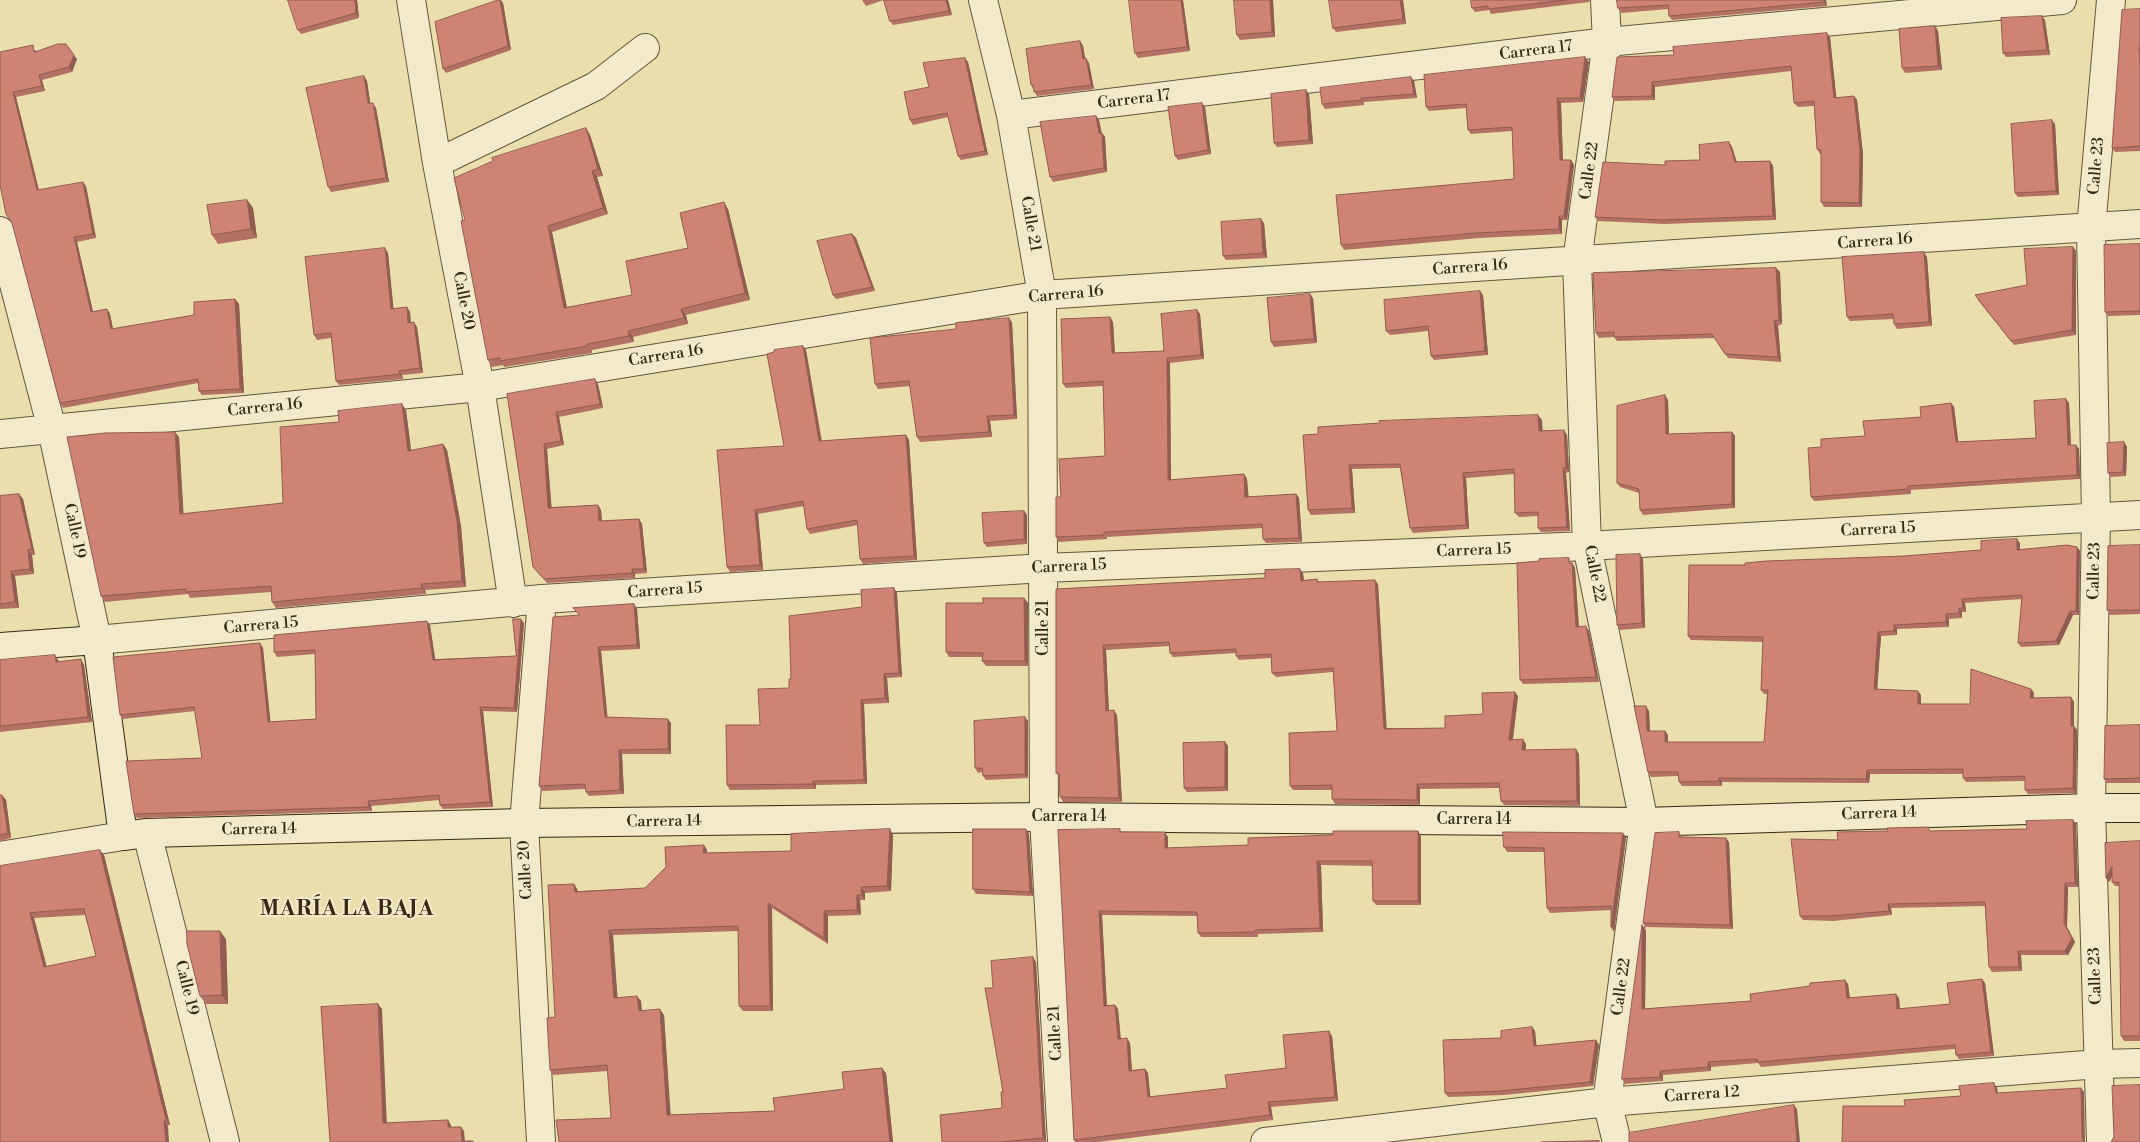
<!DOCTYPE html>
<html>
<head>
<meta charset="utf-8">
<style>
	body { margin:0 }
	canvas { display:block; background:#ebdead }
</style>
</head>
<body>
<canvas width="2140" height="1142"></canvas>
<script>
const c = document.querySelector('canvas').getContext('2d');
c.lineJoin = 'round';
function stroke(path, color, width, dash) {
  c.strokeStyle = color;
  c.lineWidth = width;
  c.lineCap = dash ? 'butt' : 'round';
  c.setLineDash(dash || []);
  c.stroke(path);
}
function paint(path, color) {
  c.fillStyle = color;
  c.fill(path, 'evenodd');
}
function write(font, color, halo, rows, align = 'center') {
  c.font = font + ' "Libre Bodoni",serif';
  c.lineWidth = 4;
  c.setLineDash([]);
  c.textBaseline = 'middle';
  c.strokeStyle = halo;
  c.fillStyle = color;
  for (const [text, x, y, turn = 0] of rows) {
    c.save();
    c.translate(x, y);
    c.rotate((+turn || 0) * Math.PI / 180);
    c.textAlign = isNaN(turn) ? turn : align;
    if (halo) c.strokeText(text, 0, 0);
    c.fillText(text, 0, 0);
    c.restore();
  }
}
const street = new Path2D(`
	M411,0L437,163L480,387L513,603
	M983,0L1011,115L1042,295L1044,817L1062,1142
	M1605,0L1607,42L1577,261L1587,546L1644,822L1607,1102L1617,1142
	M1011,115L1607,42L2062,0
	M437,163L596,86L645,48
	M0,231L52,429L97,640L542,599L1044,568L1587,546L2140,515
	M0,434L480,387L1042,295L2140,224
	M147,833L225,1142
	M0,856L123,836
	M541,1142L524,823L542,599
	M1265,1142L1607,1102L2099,1064L2140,1063
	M2101,1142L2091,808L2096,517L2091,229L2111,0`);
const secondary = new Path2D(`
	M0,647L97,640L123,836L147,833L524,823L1044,817L1644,822L2091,808H2140`);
stroke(street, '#65563b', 30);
stroke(secondary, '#382815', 30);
stroke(street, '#f2eaca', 28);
stroke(secondary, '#f2eaca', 28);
paint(new Path2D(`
	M357,0L359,18L301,34L298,30Z
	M498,0H501L503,3L511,50L446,73L443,69Z
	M862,0H948L952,15L893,25L890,21L884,0L866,6Z
	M1183,0L1190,51L1138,58L1135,53Z
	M1273,0L1275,37L1240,40L1237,35Z
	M1403,0L1406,24L1336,32L1333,28Z
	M1471,0H1590L1589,2L1491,14L1489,10L1475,12L1472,8Z
	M1617,0H1826L1827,6L1672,20L1669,16L1668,9L1621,13L1618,8Z
	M2140,9V151L2115,152L2112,148Z
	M2042,16L2045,20L2050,55L2006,57L2003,53Z
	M1935,26L1938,31L1942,70L1905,73L1902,68Z
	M1830,37L1836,98L1854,96L1857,100L1863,154L1862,207H1824L1821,202V154H1820L1817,149L1814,106L1798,107L1794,103L1791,71L1655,87V100L1615,101L1612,97L1674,55Z
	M1080,41L1083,46L1085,59L1089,63L1094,89L1037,96L1031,85Z
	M36,50V52L77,59L72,72L42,80L45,91L16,97L39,190L86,186L96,238L77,242L93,312L107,309L110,314L113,329L194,315L235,299L239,304L244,393L202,395L199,391L198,383L63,408L60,403L12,223L0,185V51V52Z
	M968,62L988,155L961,160L958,156L948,117L913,125L910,120L929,87Z
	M1589,62L1583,102L1561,103L1563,160H1571L1574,165L1567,220H1562V234L1479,238L1344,250L1341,245L1514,179L1512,131L1471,134L1468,130L1466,108L1429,111L1426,107Z
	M364,76L367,81L370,103L376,108L389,182L331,192L328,187Z
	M1414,81L1417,98L1364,102V105L1325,109L1322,104Z
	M1306,90L1309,94L1313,144L1277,147L1274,143Z
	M1205,107L1211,154L1178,160L1175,156Z
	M1096,116L1099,120L1102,133L1105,137L1107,172L1053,182L1050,177Z
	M2055,124L2059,195L2018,197L2015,193Z
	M586,128L590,135L603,176L597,177L608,214L552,232L567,307L632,295L688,248L728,209L750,300L686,315L688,324L633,337L634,342L592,350V353L504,367L503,365L492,367L488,360L465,220Z
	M1729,142L1732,147L1737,162L1770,161L1773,166L1776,220L1664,224L1598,221L1595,217L1665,165L1700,160Z
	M247,200L253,208L257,238L218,244L212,235Z
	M1264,223L1267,258L1226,260L1223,256Z
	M852,234L856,238L875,291L836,299L833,295Z
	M2140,244V315L2108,316L2105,312Z
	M2073,247L2076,251V335L2014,345L1978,300L2027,285Z
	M385,248L388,253L393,309L407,307L410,312L411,323L417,327L423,373L402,375L403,379L339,385L336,381L331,338L317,340L314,335Z
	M1927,257L1932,326L1897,329L1894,324V319L1850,321L1847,317Z
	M1776,268L1780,272L1782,324L1778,326L1781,362L1728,358L1715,338L1617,341L1614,337L1599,338L1596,333Z
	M1480,291L1483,295L1488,355L1434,360L1431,356L1428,331L1390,335L1386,331Z
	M1310,294L1313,298L1317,343L1274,347L1271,342Z
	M1197,310L1200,314L1204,359L1170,363L1171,480L1244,474L1247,479L1248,497L1296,494L1299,498L1302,542L1266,543L1263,539V528L1107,537V539L1059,542L1056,537L1061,497L1105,456L1103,386L1066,388L1063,384L1110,317L1113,322L1115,353L1164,351Z
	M1012,322L1017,419L990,421L992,437L920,442L917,437L910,386L878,389L875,384Z
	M803,346L806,350L822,441L906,435L909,440L917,560L863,564L860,559L858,525L810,534L807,529L804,506L758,514L763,570L730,572L727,567L784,446Z
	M598,384L603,408L559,417L564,445L547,449L551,507L598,505L601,510L602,521L639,519L642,524L647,573L635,574V578L547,583L533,567L507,394Z
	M2066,399L2069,403L2071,445H2076L2079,449L2080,479L1911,490V494L1814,501L1811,497L1821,447L1865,436L1921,417L1951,403L1954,407L1958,442L2036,438Z
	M1668,400L1669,434L1732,432L1735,436V508L1643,515L1640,510L1639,493L1620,487L1617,483Z
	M406,410L411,451L443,444L447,450L461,526L466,587L425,590L426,594L276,608L272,602L271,592L190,598L188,594L105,602L101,596L179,437L183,514L283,503L339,422Z
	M1542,420V431L1567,435L1569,472L1566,473L1570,531L1541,532L1538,528V516L1519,517L1515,513L1514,474L1466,478L1469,529L1413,533L1410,528L1400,468L1352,469L1355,513L1311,515L1308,510L1303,435Z
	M2124,442L2127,447L2126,476L2111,477L2108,473Z
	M19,494L23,499L35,555H32L34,574L15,576L19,608L0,609V496Z
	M1024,511L1027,515V544L987,547L984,543Z
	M2020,543V549L2077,547L2080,551L2079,615H2073L2059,645L2021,647L2018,643L2022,599L1965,603L1966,612H1962V618L1949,619V627L1897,629V635L1881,636L1877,689L1921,695V704H1970L2031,689L2034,693L2033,698L2071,697L2074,702V726L2077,730L2076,793L2028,794L2025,790V781L1966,782L1963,778V774H1870L1869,783L1722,782V786H1682L1679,782L1678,776L1651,777L1648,772L1649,711L1650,731H1665L1668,735V742H1764L1767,694H1764L1761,690L1763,642L1691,640L1688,636L1745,565L1904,556L1981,550Z
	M2140,545V614L2110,615L2107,610Z
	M1640,554L1643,559L1645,628L1620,630L1617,625Z
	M1572,562L1575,568L1579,627L1589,631L1599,682L1523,684L1520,680Z
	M1303,573L1304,580L1317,579L1319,582L1378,584L1386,728H1445L1483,714L1518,696L1513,740L1526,744V750L1579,754L1580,806L1504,805L1501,801L1500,788L1420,789V805L1335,804L1332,799V790H1293L1290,786L1337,731L1333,672L1276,677L1272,673L1271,658L1239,660L1236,656V653L1173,657L1170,653L1169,646L1106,650L1109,711L1117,715L1122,802H1063L1060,797L1059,776L1056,773V589L1265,578Z
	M894,588L897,593L902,677L887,678L889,703L864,704L867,784L816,785V789L730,790L727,785L760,725L789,688L791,679L862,607Z
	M1024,598L1028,603V666H986L982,661L983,657H949L946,652L983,603Z
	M634,604L637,609L640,649L601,651L607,717L671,723V754H622L624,794L589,796L586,792L585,789L542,791L539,786L579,615L573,608Z
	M524,623L517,712L483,711L493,807L443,809L440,805V800L371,806L372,811L137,818L134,814L202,758L195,711L123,719L120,715L260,643L263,648L270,722L316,719L315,654L277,657L274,652L430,625L435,659L516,656Z
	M0,660H58L59,661L84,665L92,722L0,732Z
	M1028,721V778L986,780L983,776L982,772L978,773L975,768Z
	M2140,725V783H2107L2104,779Z
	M1225,742L1228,746V791L1187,792L1184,788Z
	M0,795H2L6,800L11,838L0,841Z
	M2076,824L2078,887H2068L2067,927L2075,942L2068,955H2021L2022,971L1992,972L1989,967L1985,906L1891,908L1892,915L1833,921L1803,920L1800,916L1838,840L1931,831L2027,829Z
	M890,829L893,835L891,891L865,893V900H860L861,915L828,916V944L772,908L773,1011H743L739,1006L738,931L613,935L617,997L641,1001L642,1011L664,1015L670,1115L775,1111L844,1089L886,1073L893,1142H559L611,1118L608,1071L553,1075L550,1070L555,1017L574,884L577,889L578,891L645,888L704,845L707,850V853L791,851Z
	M1058,830L1122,832L1168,837V848L1248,845L1333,835L1418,831L1421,836V905H1376L1373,901L1372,866L1321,865L1323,932L1258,934V937H1201L1198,933L1197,916L1102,915L1107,1005H1115L1118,1009L1121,1039L1130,1043L1132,1070L1145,1069L1148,1073L1150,1097L1227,1088L1286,1068L1332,1036L1338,1101L1271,1107L1273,1120L1098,1142H1075L1074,1140Z
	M1679,832L1682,837L1729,842L1733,929L1646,927L1643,923Z
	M1029,834L1033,896L976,894L973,889Z
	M1626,837L1614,932L1611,910L1550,913L1547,908L1544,852H1507L1504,847Z
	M2140,841V1041H2124L2121,1036L2119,886H2115L2112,882V876L2109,882L2106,878Z
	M104,855L170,1125L0,1142V866ZM85,915L96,956L47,967L34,918Z
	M1646,930L1645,1009L1751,1001L1848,984L1850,998H1899L1900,1009L1950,1004L1985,983L1994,1056L1959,1059L1956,1055L1955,1049L1761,1067L1758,1063L1711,1067V1071L1663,1075V1081L1625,1084L1622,1079Z
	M226,939L228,1004H206L200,996Z
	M1036,962L1046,1142H942L1002,1108L1003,1092L993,988Z
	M1532,1027L1535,1031L1536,1046L1596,1040L1599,1045L1593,1086L1504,1095L1448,1097L1445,1093Z`), '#b27164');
paint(new Path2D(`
	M355,0H357L359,18L356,13Z
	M500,0L503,3L511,50L508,46Z
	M946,0H948L952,15L949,11Z
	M1181,0H1183L1190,51L1187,47Z
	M1270,0H1273L1275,37L1272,32Z
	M1400,0H1403L1406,24L1403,19Z
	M1824,0H1826L1827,6L1824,2Z
	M2042,16L2045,20L2050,55L2047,50Z
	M1935,26L1938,31L1942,70L1938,66Z
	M1827,33L1830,37L1837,103L1834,98Z
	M1080,41L1083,46L1086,63L1083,59Z
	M74,55L77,59L72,72L69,67Z
	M1585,57L1589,62L1583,102L1580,98Z
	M965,58L968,62L988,155L985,151Z
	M1086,58L1089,63L1094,89L1091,85Z
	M39,75L42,80L45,91L42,86Z
	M364,76L367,81L371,108L368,103Z
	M1411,77L1414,81L1417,98L1414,94Z
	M1652,82L1655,87V100L1652,96Z
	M1306,90L1309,94L1313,144L1309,140Z
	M13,92L16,97L40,195L37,190Z
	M1854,96L1857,100L1863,154L1862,207L1859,203Z
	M1557,98L1561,103L1563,164L1560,160Z
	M373,103L376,108L389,182L386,178Z
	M1202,103L1205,107L1211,154L1208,150Z
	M1096,116L1099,120L1102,137V133L1105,137L1107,172L1104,168Z
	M2052,120L2055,124L2059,195L2056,191Z
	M586,128L590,135L603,176L598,169Z
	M1729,142L1732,147L1738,167L1735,162Z
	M1571,160L1574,165L1567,220L1564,216Z
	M1770,161L1773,166L1776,220L1773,216Z
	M592,171L597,177L608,214L603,208Z
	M83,182L86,186L96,238L93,234Z
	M247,200L253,208L257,238L251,229Z
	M724,202L728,209L750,300L745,293Z
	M1559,216L1562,220V234L1559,229Z
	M1261,219L1264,223L1267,258L1263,253Z
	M548,226L552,232L568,314L564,308Z
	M852,234L856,238L875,291L872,287Z
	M74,237L77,242L94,316L91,312Z
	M2073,247L2076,251V335L2072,330Z
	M385,248L388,253L394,313L391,309Z
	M1924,252L1927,257L1932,326L1929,322Z
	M1776,268L1780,272L1782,324L1779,320Z
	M1480,291L1483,295L1488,355L1485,351Z
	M1310,294L1313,298L1317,343L1314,339Z
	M235,299L239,304L244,393L240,389Z
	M407,307L410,312L411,327L408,323Z
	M107,309L110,314L114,334L111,329Z
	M681,309L686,315L688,324L684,318Z
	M1197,310L1200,314L1204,359L1201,355Z
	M1110,317L1113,322L1115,357L1112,353Z
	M1009,318L1012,322L1017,419L1014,415Z
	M1774,321L1778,326L1781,362L1778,357Z
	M414,322L417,327L423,373L420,368Z
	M628,331L633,337L634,342L629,336Z
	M803,346L806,350L822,446L819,441Z
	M1167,358L1170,363L1171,485L1168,480Z
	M399,371L402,375L403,379L400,374Z
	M595,379L598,384L603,408L600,404Z
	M1665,395L1668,400L1669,439L1666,434Z
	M2066,399L2069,403L2071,449L2068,445Z
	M1951,403L1954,407L1959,447L1956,442Z
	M402,404L406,410L412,457L408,451Z
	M556,412L559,417L564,445L561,441Z
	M1538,415L1542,420L1543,436L1539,431Z
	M987,416L990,421L992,437L989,432Z
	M1564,430L1567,435L1569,472L1566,468Z
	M175,432L179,437L184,520L180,514Z
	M1732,432L1735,436V508L1732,504Z
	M906,435L909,440L917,560L914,556Z
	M2124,442L2127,447L2126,476L2123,472Z
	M443,444L447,450L461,526L466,587L462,581Z
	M544,444L547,449L552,512L548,508Z
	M2076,445L2079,449L2080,479L2077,475Z
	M1349,465L1352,469L1355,513L1352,508Z
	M1563,468L1566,473L1570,531L1567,527Z
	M1463,473L1466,478L1469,529L1466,525Z
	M1244,474L1247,479L1249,501L1245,497Z
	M19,494L23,499L35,555L32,549Z
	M1296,494L1299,498L1302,542L1299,538Z
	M598,505L601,510L602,525L599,521Z
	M755,510L758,514L763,570L760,565Z
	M1024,511L1027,515V544L1024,539Z
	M639,519L642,524L647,573L644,569Z
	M2017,539L2020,543V554L2017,550Z
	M2077,547L2080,551L2079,615L2076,611Z
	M28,550L32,555L34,574L30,569Z
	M1640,554L1643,559L1645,628L1642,623Z
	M1572,563L1575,568L1579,631L1576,627Z
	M632,569L635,574V578L632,573Z
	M1300,569L1303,573L1304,585L1301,581Z
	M11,571L15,576L19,608L15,602Z
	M1375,580L1378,584L1387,733L1384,729Z
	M421,584L425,590L426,594L422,588Z
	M894,588L897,593L902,677L899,673Z
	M1024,598L1028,603V666L1025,661Z
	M1962,599L1965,603L1966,612L1963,608Z
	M634,604L637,609L640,649L637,645Z
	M1959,608L1962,612V618L1959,613Z
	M2070,611L2073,615L2059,645L2056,641Z
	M1946,614L1949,619V627L1946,622Z
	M521,619L524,623L517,712L514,708Z
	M427,621L430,625L436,664L433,660Z
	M1894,625L1897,629V635L1894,631Z
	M1586,626L1589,631L1599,682L1596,677Z
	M1878,632L1881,636L1877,693L1874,689Z
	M260,643L263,648L271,726L268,722Z
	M1103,645L1106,650L1109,715L1106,711Z
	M598,647L601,651L608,721L605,717Z
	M55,655L58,660L60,667L56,662Z
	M81,659L84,665L92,722L88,717Z
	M884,674L887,678L889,703L885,698Z
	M2031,689L2034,693L2033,703L2030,698Z
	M1918,691L1921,695V708L1918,704Z
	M1515,692L1518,696L1512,744L1509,740Z
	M2071,697L2074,702V726L2077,730L2076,793L2073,788L2071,726Z
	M861,700L864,704L867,784L864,780Z
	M1646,706L1649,711L1650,736L1647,731Z
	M480,707L483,711L493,807L490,802Z
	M1114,710L1117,715L1122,802L1119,798Z
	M1025,717L1028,721V778L1025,774Z
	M668,719L671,723V754L668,749Z
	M1665,731L1668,735V746L1665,742Z
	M1523,739L1526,744L1525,754L1522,750Z
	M1225,742L1228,746V791L1225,787Z
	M1576,749L1579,754L1580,806L1577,801Z
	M619,750L622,754L624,794L620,790Z
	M1867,770L1870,774L1869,783L1866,779Z
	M1719,778L1722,782V786L1719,781Z
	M813,781L816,785V789L813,784Z
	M1417,784L1420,789V805L1417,800Z
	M2,795L6,800L11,838L8,833Z
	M368,801L371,806L372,811L369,807Z
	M2073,820L2076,824L2078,887L2075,883Z
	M890,829L893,835L891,891L887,886Z
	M1026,829L1029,834L1033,896L1030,892Z
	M1418,831L1421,836V905L1418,901Z
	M1165,832L1168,837V852L1165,848Z
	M1623,833L1626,837L1614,932L1611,927Z
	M1726,838L1729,842L1733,929L1730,925Z
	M704,845L707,850V858L703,853Z
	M100,850L104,855L170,1125L166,1120Z
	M1317,861L1321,865L1323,932L1320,928Z
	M2112,866L2115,871L2109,882L2106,878Z
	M2065,883L2068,887L2067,927L2075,942L2068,955L2065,951Z
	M574,884L577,889L578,897L575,892Z
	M861,887L865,893V900L862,895Z
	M857,895L860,900L861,915L857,910Z
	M768,903L772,908L773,1011L770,1006Z
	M1888,904L1891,908L1892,915L1889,911Z
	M824,911L828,916V944L824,938Z
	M1099,911L1102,915L1107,1010L1104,1006Z
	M30,913L34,918L48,973L44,967Z
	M1642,925L1646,930L1645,1013L1642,1009Z
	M609,930L613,935L618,1003L614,998Z
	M220,931L226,939L228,1004L222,995Z
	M2018,951L2021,955L2022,971L2019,967Z
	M1033,957L1036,962L1046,1142L1043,1138Z
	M1982,979L1985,983L1994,1056L1991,1052Z
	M1845,980L1848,984L1850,1002L1847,998Z
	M1896,994L1899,998L1900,1013L1897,1009Z
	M637,996L641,1001L642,1016L639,1011Z
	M378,1004L382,1009L387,1128L383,1123Z
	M1115,1005L1118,1009L1121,1044L1118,1039Z
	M660,1009L664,1015L671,1120L667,1115Z
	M1532,1027L1535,1031L1537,1050L1534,1046Z
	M1329,1031L1332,1036L1338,1101L1335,1097Z
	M1127,1038L1130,1043L1132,1075L1129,1071Z
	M1596,1040L1599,1045L1593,1086L1590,1082Z
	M1708,1062L1711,1067V1071L1708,1067Z
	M882,1068L886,1073L893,1142H890Z
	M1145,1069L1148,1073L1151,1102L1148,1097Z
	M1660,1071L1663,1075V1081L1660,1077Z
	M1994,1083L1997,1088L1999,1097L1996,1093Z
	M2081,1088L2084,1092L2085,1142H2084L2082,1138Z
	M1268,1102L1271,1107L1273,1120L1270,1115Z
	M1794,1105L1797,1109L1800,1142H1797Z
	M448,1120L451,1125V1132L448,1127Z
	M164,1121L168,1126L169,1142H166Z
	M461,1127L464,1131L465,1142H462Z`), '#915c51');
const building = new Path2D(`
	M288,0H355L356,13L298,30Z
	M498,0H500L508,46L443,69L435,22Z
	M884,0H946L949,11L890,21Z
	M1129,0H1181L1187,47L1135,53Z
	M1234,0H1270L1272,32L1237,35Z
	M1329,0H1400L1403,19L1333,28Z
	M1471,0H1566L1488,9V6L1472,8Z
	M1617,0H1824V2L1669,16L1668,5L1618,8Z
	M2140,9V47H2139L2140,66V146L2112,148L2122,10Z
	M2042,16L2047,50L2003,53L2001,18Z
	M1935,26L1938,66L1902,68L1899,29Z
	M1827,33L1834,98L1854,96L1860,150L1859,203L1821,202V150L1817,149L1814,101L1794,103L1791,66L1652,82V96L1612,97L1617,57L1674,55L1673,47Z
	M1080,41L1083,59L1086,58L1091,85L1034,92L1033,85H1031L1026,49Z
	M58,44H66L74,55L69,67L39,75L42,86L13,92L37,190L83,182L93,234L74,237L91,312L107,309L111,329L194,315V302L235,299L240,389L199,391L198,379L60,403L12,223L6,214L0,185V52L33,45L34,52Z
	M1585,57L1580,98H1557L1560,160H1571L1564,216H1559V229L1476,233L1341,245L1336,195L1514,179L1512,127L1468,130L1466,104L1426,107L1424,75Z
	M965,58L985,151L958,156L947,113L910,120L904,92L929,87L923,63Z
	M364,76L368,103H373L386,178L328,187L306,88Z
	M1411,77L1414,94L1361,98V100L1322,104L1320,88Z
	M1306,90L1309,140L1274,143L1271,94Z
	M1202,103L1208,150L1175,156L1168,107Z
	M1096,116L1099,133H1102L1104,168L1050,177L1040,122Z
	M2052,120L2056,191L2015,193L2011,124Z
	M586,128L598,169L592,171L603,208L548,226L564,308L632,295L626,261L688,248L680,213L724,202L745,293L681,309L684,318L628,331L629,336L587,344V346L500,361V358L488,360L461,221L465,220L454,178L493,161L492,158Z
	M1729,142L1735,162L1770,161L1773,216L1661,220L1595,217L1603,162L1665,165V161L1700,160L1699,145Z
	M247,200L251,229L212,235L207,205Z
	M1261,219L1263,253L1223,256L1221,222Z
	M852,234L872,287L833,295L817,241Z
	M2140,244V311L2105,312L2104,245Z
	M2073,247L2072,330L2011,341L1975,295L2027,285L2024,249Z
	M385,248L391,309L407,307L408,323L414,322L420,368L399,371L400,374L336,381L331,333L314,335L305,257Z
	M1924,252L1929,322L1894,324L1893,314L1847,317L1842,257Z
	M1776,268L1779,320L1774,321L1778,357L1725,354L1712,334L1614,337V332L1596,333L1593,273Z
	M1480,291L1485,351L1431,356L1428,326L1386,331L1384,300Z
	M1310,294L1314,339L1271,342L1267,298Z
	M1197,310L1201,355L1167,358L1168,480L1244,474L1245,497L1296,494L1299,538L1263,539L1262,524L1104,532V535L1056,537V497H1061L1059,459L1105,456L1103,381L1063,384L1061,319L1110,317L1112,353L1164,351L1161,314Z
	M1009,318L1014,415L987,416L989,432L917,437L909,381L875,384L870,338L956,329V323Z
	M803,346L819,441L906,435L914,556L860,559L857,520L807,529L803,501L755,510L760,565L727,567L717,450L784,446L767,354L774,352V350Z
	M595,379L600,404L556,412L561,441L544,444L548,508L598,505L599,521L639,519L644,569H632V573L544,579L533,567L507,394Z
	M1665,395L1666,434L1732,432V504L1640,510L1639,489L1617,483V406Z
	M2066,399L2068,445H2076L2077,475L1908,486V489L1811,497L1808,448L1821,447V439L1865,436L1863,421L1921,417L1920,407L1951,403L1956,442L2036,438L2034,401Z
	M402,404L408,451L443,444L457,521L462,581L421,584L422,588L272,602L271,586L186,592V589L101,596L67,437L105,433L175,432L180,514L283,503L280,427L339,422L338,411Z
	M1538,415L1539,431L1564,430L1566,468H1563L1567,527L1538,528V512L1515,513L1514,469L1463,473L1466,525L1410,528L1400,464L1349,465L1352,508L1308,510L1303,435L1318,434V427L1380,423L1379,421Z
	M2124,442L2123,472L2108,473L2107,443Z
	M19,494L32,549L28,550L30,569L11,571L15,602L0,604V496Z
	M1024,511V539L984,543L982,513Z
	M2017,539V550L2067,545L2077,547L2076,611H2070L2056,641L2018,643L2022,595L1962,599L1963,608H1959V613L1946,614V622L1894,625V631L1878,632L1874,689L1918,691V704H1970L1971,669L2031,689L2030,698L2071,697V726H2074L2073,788L2025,790V776L1963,778V769L1867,770L1866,779L1719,778V781L1679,782L1678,772H1648L1634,706H1646L1647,731H1665V742H1764L1768,690H1761L1763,637L1688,636L1689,565H1745V563L1766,561L1904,556L1981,550V541Z
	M2140,545V610H2107L2108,546Z
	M1640,554L1642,623L1617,625L1616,555Z
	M1569,558V563H1572L1576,627L1586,626L1596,677L1520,680L1517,563L1539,561V559Z
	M1300,569L1301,581L1317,579V582L1375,580L1384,729L1445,728V716L1483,714L1482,693L1515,692L1509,740L1523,739L1522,750L1576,749L1577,801H1501L1499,783L1417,784V800L1332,799V785L1290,786L1289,733L1337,731L1333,668L1272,673L1271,654L1236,656V649L1170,653L1169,642L1103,645L1106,711L1114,710L1119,798L1060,797L1059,773H1056V589L1265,578V570Z
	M894,588L899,673L884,674L885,698L861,700L864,780L813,781V784L727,785L726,725H760L758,689L789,688V679H791L789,616L862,607L861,590Z
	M983,598H1024L1025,661H982L983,653L946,652V603H983Z
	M634,604L637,645L598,647L605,717L668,719V749L619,750L620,790L586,792L585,784L539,786L553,617L580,615L573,608Z
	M513,619H521L514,708L480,707L490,802L440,805L439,795L368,801L369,807L134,814L126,761L202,758L194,707L120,715L113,657L260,643L268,722L316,719L315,650L274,652V635L427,621L433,660L516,656Z
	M55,655L56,662L81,659L88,717L0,726V660Z
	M1025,717V774L983,776L982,768H975L974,721Z
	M2140,725V778L2104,779L2105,726Z
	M1225,742V787L1184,788L1183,743Z
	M0,795H2L8,833L0,835Z
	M2073,820L2075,883H2065L2064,923L2072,938L2065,951H2018L2019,967H1989L1985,902L1888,904L1889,911L1830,916H1800L1791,839L1838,840L1837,832L1888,831L1887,828L1929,827V831L2027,829L2026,821Z
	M890,829L887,886L861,887L862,895H857V910L824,911V938L768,903L770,1006H739L738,926L609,930L614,998L637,996L639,1011L660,1009L667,1115L775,1111L773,1098L844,1089L842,1072L882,1068L890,1142H559L556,1120L611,1118L607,1065L550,1070L547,1018L555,1017L548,885L574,884L575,892L645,888L666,867L665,847L704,845L703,853L791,851V834Z
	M973,829H1026L1030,892L973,889Z
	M1120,829V832H1165V848L1248,845V838L1333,835V831H1418V901H1373L1372,861H1317L1320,928L1255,930V932L1198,933L1197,912L1099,911L1104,1006L1115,1005L1118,1039L1127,1038L1129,1071L1145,1069L1148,1097L1227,1088L1225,1075L1286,1068L1283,1035L1329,1031L1335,1097L1268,1102L1270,1115L1074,1140L1058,830Z
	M1503,832L1623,833L1611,927V906L1547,908L1544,848L1504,847Z
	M1679,832V837L1726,838L1730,925L1643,923L1655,833Z
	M2140,841V1036H2121L2119,882H2112V866L2106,878L2105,843Z
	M100,850L166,1120L164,1121L166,1142H0V866ZM84,909L96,956L44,967L30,913Z
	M1642,925V1009L1751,1001L1750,994L1810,986V983L1845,980L1847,998L1896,994L1897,1009L1950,1004L1947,983L1982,979L1991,1052L1956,1055L1955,1045L1758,1062L1757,1059L1708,1062V1067L1660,1071V1077L1622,1079Z
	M187,931H220L222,995L200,996L187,944Z
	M1033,957L1043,1138L1001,1142H942L940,1115L1002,1108L1001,1092H1003L985,988H993L991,961Z
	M378,1004L383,1123L448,1120V1127H461L462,1141H473V1142H330L321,1007Z
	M1532,1027L1534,1046L1596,1040L1590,1082L1501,1091L1445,1093L1443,1040L1501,1038V1031Z
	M1994,1083L1996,1093L2081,1088L2082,1138L2084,1142H1842L1843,1106H1905L1904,1100L1961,1096L1959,1086Z
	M2140,1085V1142H2111L2114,1137L2112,1086Z
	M1794,1105L1797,1142H1629V1133Z
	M1599,1141V1142H1541H1545Z`);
paint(building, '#cf8374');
stroke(building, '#915c51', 1);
write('16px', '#382815', '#f2eaca', [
	["Carrera 17",1536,51,-7],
	["Carrera 17",1134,100,-7],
	["Calle 23",2097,166,-85],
	["Calle 22",1590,171,-82],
	["Calle 21",1030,224,80],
	["Carrera 16",1875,242,-4],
	["Carrera 16",1470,268,-4],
	["Carrera 16",1066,295,-5],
	["Calle 20",463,301,79],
	["Carrera 16",666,356,-9],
	["Carrera 16",265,408,-6],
	["Carrera 15",1878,530,-3],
	["Calle 19",74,531,78],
	["Carrera 15",1474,551,-2],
	["Carrera 15",1069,567,-3],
	["Calle 23",2095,571,-89],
	["Calle 22",1594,574,79],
	["Carrera 15",665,591,-4],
	["Carrera 15",261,626,-5],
	["Calle 21",1044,628,-90],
	["Carrera 14",1879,814,-2],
	["Carrera 14",1069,817],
	["Carrera 14",1474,820],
	["Carrera 14",664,822,-1],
	["Carrera 14",259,830,-1],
	["Calle 20",526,870,-93],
	["Calle 23",2096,976,-92],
	["Calle 22",1622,987,-82],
	["Calle 19",186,988,76],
	["Calle 21",1056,1033,-93],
	["Carrera 12",1702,1095,-4]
]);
c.letterSpacing = '1px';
write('bold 21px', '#382815', '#f2eaca', [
	["MARÍA LA BAJA",347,910]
]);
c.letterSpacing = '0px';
</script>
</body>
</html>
